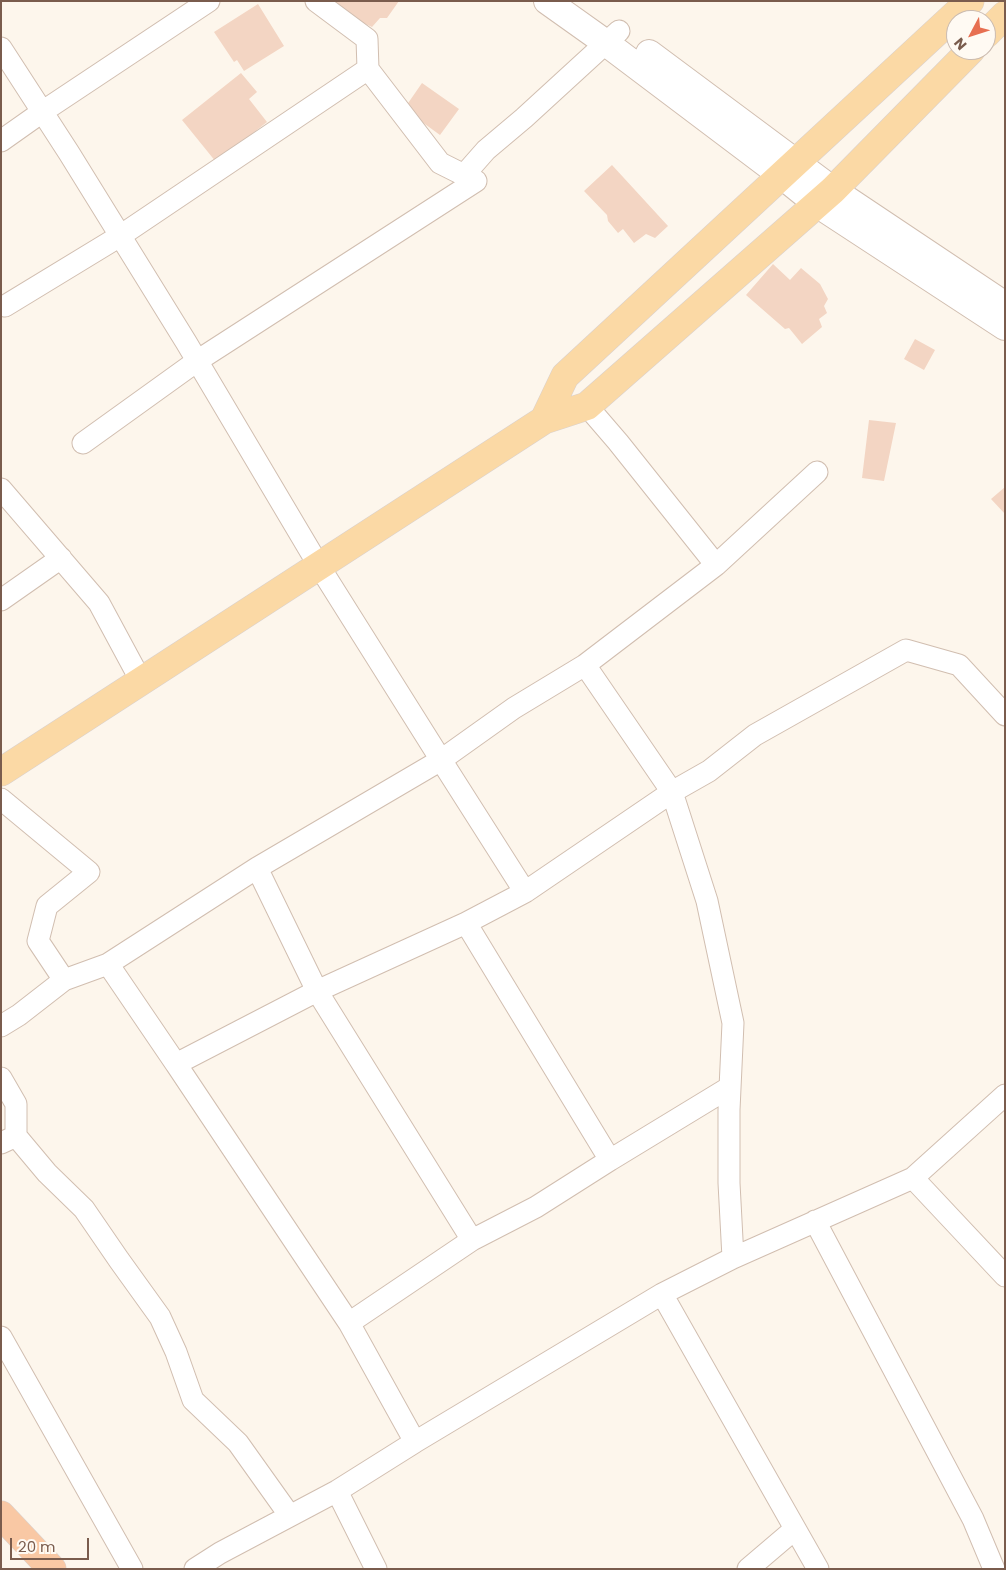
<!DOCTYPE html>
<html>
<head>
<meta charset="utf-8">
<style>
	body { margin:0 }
	#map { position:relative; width:1006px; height:1570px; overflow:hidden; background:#fdf6ec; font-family:Poppins,sans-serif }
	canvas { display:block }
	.frame { position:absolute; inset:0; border:2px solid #7a5c4d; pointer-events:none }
	.north { position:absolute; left:946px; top:10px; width:50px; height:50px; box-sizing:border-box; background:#fffaf3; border:1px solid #cabbb1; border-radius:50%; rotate:230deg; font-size:14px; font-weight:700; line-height:20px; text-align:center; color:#7a5c4d }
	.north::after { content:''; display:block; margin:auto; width:18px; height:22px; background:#e76f51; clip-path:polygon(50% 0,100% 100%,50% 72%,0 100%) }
	.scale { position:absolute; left:10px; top:1538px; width:79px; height:22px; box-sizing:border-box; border:2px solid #7a5c4d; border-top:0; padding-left:6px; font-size:15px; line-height:18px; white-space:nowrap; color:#7a5c4d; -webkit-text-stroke:4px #fffaf3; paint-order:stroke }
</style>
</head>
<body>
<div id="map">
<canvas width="1006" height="1570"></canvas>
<div class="frame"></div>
<div class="north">N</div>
<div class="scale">20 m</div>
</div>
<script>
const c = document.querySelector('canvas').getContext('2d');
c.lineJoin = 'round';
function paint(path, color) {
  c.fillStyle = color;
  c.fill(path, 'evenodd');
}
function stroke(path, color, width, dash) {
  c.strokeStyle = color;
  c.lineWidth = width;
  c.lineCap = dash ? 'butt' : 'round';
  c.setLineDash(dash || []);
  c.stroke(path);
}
paint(new Path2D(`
	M327,1H399L387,18H380L372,27L344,14Z
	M258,4L284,46L244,71L237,60L234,62L214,32Z
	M241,73L257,92L249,99L267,122L216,162L182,120Z
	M422,83L459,109L440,135L404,109Z
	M612,165L668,226L655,238L646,234L634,243L623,229L618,233L608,221L607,215L584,191Z
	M773,264L790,280L801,268L820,284L828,299L824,306L827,313L819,319L822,327L802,344L789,328L785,329L746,295Z
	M915,339L935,350L924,370L904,359Z
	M869,420L896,423L884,481L862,478Z
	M1005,487V514L991,499Z`), '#f3d5c3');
const minor = new Path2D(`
	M316,1L367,39L368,69
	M1,48L69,153L186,342L319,566L441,760L257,868L108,964L176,1064L317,991L466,923
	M1,141L42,112L209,1
	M464,175L486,150L524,118L619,31
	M5,306L120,236L368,69L440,163L476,181L197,361L83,443
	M1,489L99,603L141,681
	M716,565L817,472
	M1,600L61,558
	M585,665L514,708L441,760L525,892L672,792L585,665L716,565L618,442L587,406
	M1005,715L959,665L906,650L755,735L709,771L672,792L707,901L733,1023L729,1110V1183L733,1258L913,1178L1005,1095
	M1,799L89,872L47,906L38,941L64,980L19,1015L1,1026
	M257,868L317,991L472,1240L536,1207L610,1160
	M525,892L466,923L610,1160L730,1087
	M64,980L108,964
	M176,1064L349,1323L472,1240
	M1,1078L16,1104V1136
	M1,1143L16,1136L47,1173L84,1209L119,1260L160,1317L176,1352L193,1400L238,1443L290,1516
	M913,1178L1005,1276
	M815,1221L973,1519L994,1569
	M733,1258L662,1294L818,1569
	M349,1323L415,1442L662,1294
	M1,1337L132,1569
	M337,1491L376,1569
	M195,1569L220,1553L337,1491L415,1442
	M748,1569L795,1529`);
const tertiary = new Path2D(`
	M547,1L606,43L781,175L817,204L1005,327
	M649,53L833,190L1005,305`);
const primary = new Path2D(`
	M986,34L1005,15
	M544,420L565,376L970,1
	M1,772L544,420L587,406L833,190L971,50`);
const trunk = new Path2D(`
	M1,1515L52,1569`);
stroke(minor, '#d1beb0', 23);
stroke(tertiary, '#d1beb0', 28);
stroke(primary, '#dad1cd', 29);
stroke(trunk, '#dad1cd', 29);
stroke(minor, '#fff', 21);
stroke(tertiary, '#fff', 26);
stroke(primary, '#fbd9a5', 28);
stroke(trunk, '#f9c8a4', 28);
</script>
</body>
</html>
